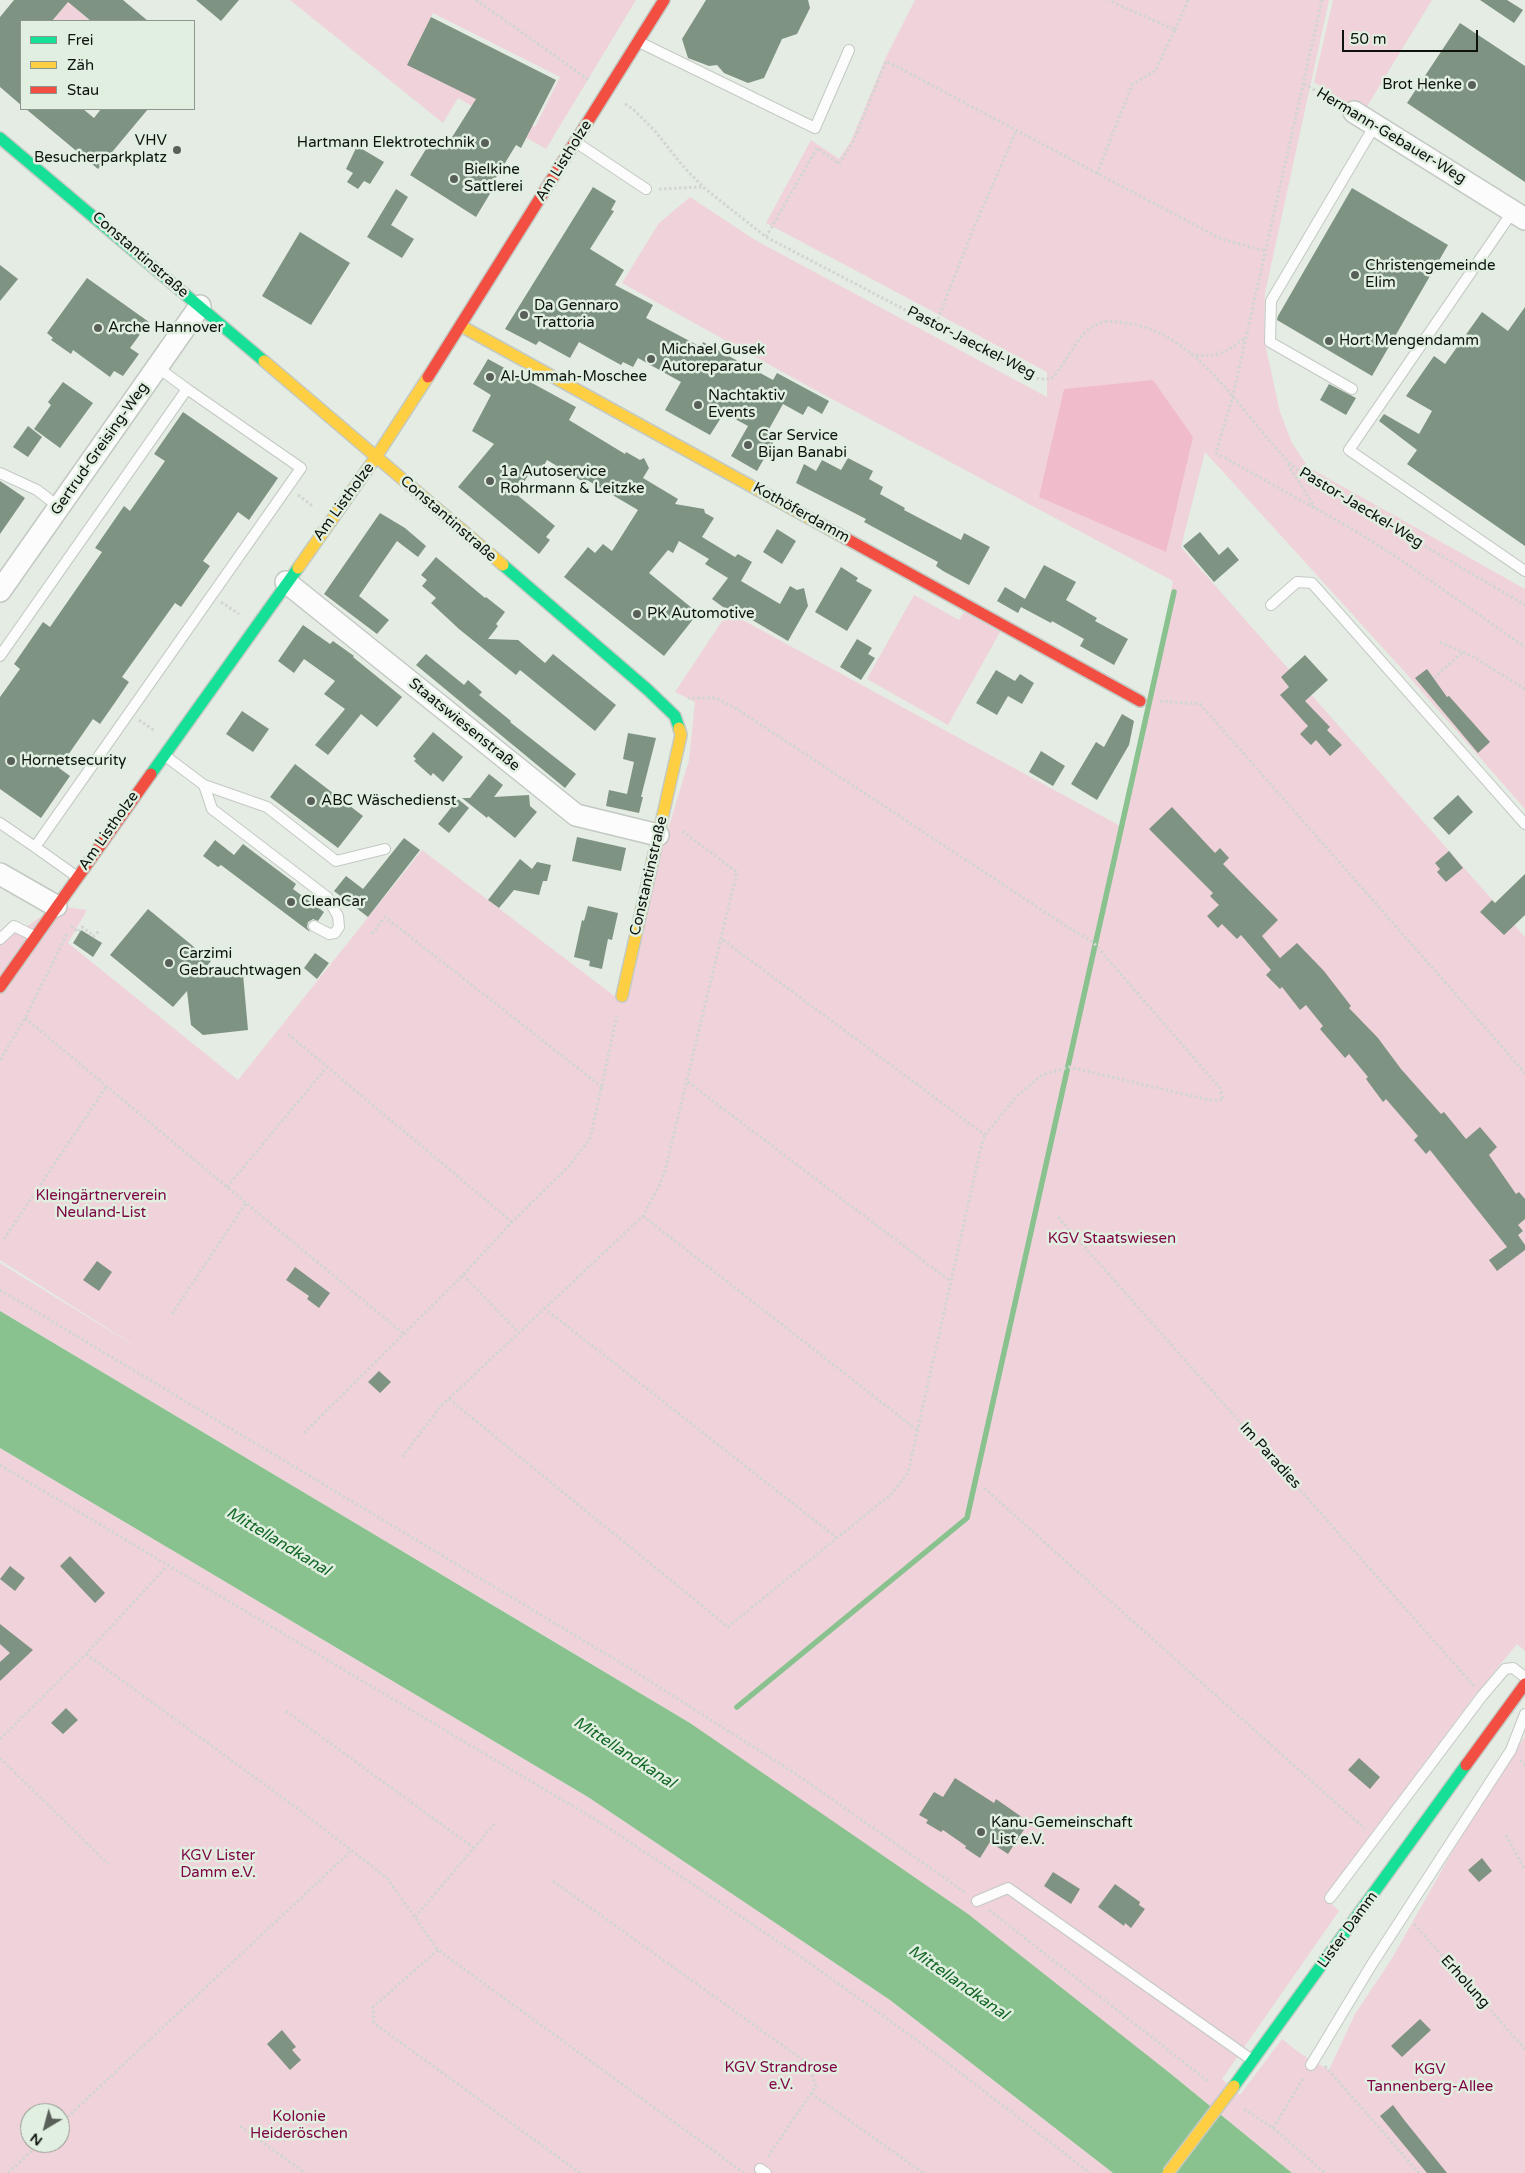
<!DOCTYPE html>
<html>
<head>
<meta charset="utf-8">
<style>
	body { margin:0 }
	#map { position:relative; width:1525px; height:2173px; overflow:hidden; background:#e4ece4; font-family:"Varela Round",sans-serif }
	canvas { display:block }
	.legend { position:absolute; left:20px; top:20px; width:175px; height:90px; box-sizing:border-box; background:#e1efe1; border:1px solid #8d978d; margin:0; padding:6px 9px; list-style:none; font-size:15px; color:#0e130e }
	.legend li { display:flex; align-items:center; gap:10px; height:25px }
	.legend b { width:25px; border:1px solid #8d978d }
	.north { position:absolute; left:20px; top:2103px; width:50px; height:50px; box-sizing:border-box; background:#e1efe1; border:1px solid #8d978d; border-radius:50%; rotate:217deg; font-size:14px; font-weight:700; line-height:20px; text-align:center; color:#0e130e }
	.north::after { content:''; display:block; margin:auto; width:18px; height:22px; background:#595f59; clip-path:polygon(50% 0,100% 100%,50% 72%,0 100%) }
	.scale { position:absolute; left:1342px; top:30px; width:136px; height:22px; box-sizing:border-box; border:2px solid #0e130e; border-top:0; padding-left:6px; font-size:15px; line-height:18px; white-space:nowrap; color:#0e130e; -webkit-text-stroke:4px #e1efe1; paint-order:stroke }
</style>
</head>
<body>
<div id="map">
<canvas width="1525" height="2173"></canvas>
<ul class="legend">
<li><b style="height:6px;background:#16e098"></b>Frei</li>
<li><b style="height:6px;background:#ffcf43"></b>Zäh</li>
<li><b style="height:6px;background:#f24e42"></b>Stau</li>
</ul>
<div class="north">N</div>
<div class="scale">50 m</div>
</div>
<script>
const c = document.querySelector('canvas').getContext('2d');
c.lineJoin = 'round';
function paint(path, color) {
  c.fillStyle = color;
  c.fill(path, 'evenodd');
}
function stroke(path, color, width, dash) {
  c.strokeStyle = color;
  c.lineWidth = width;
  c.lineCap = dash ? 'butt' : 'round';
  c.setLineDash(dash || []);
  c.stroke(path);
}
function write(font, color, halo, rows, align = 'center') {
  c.font = font + ' "Varela Round",sans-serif';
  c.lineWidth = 5;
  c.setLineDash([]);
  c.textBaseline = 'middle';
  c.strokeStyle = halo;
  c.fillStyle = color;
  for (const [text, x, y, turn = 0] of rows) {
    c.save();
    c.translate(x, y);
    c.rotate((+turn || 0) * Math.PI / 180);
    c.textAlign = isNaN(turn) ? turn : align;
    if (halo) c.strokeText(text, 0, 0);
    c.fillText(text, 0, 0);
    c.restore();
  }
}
paint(new Path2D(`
	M290,0H636L546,149L458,98L443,123ZM433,13L560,77L535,127L408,63Z
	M915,0H1329L1265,293L1264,339L1280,412L1292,443L1308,467L1525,589V809L1403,670L1205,452L1181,547L1525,937V1651L1517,1644L1472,1699L1324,1897L1339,1911L1222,2079L1240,2095L1282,2039L1301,2054L1329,2070L1355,2014L1391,1960L1469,1822L1525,1736V2173H1292L1171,2074L690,1723L0,1311V1263L151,1356L0,1260V939L14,926L23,929L56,906L87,910L68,943L238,1080L422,850L617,998L689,760L695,702L675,692L728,612L1122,827L1150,700L1173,581L806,385L622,283L659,223L690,197L755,240L1047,397V372L766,223L811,140L839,159L851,141L886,57Z
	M1333,0H1432L1363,113L1314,82Z
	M68,2L91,21H52Z
	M914,595L959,620L964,612L1000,632L948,725L867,679Z
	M0,1448L588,1797L890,2000L1113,2173H0ZM30,2113H60V2143H30Z`), '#f0d3da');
paint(new Path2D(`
	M1153,380L1193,437L1166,552L1039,497L1064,389Z`), '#f0bccb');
paint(new Path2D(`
	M0,1311L690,1723L968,1914L1171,2074L1292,2173H1113L890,2000L588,1797L0,1448Z`), '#89c28f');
stroke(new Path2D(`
	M737,1707L967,1518L1174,592`), '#89c28f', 5.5);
paint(new Path2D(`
	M14,0H123L148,21H91L68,2L52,21H21V105L0,87V17Z
	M196,0H239L221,21Z
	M706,0H808L810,8L797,34L782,39L764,78L748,83L724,73L717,65L709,66L688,58L682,39Z
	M1480,0H1507L1523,10L1514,23Z
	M431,17L556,80L521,148L516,145L494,181L497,182L476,217L410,175L431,141L444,150L476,99L407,65Z
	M1460,23L1525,66V182L1407,103Z
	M26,109H83L94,118L101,109H148L98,169Z
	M357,146L384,162L370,184L364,181L358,189L347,182L353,173L346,169Z
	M593,187L616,201L611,210L614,211L590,249L624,270L615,285L653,305L646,318L701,347L703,342L773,380L777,373L829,401L822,414L808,406L803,415L783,404L769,429L778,434L757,471L731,456L748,426L724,413L710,435L665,410L681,382L638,358L633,367L623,362L621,365L579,342L570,358L539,341L536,345L505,329Z
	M1352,188L1448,245L1372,376L1277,320L1278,316Z
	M396,189L408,197L391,225L414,239L402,258L367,237Z
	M300,232L350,263L311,325L262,296Z
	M0,265L18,279L0,301Z
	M87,278L149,322L130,348L139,354L123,376L114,371L110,377L73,350L71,354L51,340L53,338L47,333Z
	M1525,307V546L1407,464L1417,450L1379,421L1384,414L1419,434L1432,411L1406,396L1434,356L1445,364L1482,312L1508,331Z
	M488,359L576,407L569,420L625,454L626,452L640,460L644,458L649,468L643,478L678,499L675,504L704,509L705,513L714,518L702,537L735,557L738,554L752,562L741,581L780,604L790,586L797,590L804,588L808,606L788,641L730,607L727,610L712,599L728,578L705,564L709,559L679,541L673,553L668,550L649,573L698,613L664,656L564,577L588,547L595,553L603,544L612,551L638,510L587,480L585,483L547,460L540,473L533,468L516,494L555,526L546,537L550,540L539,554L458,487L494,444L472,431L491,395L473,384Z
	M63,382L93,403L60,448L34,429L51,405L48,402Z
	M1329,384L1356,398L1346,415L1320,400Z
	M183,412L278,478L249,520L238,512L203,561L210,566L181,607L175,603L122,677L129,682L114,704L100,724L93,719L59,768L70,776L41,818L0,789V697L20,669L14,664L43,622L50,627L102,552L95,548L124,506L130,511L165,461L154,454Z
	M28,426L42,437L28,457L13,447Z
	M848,458L873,471L869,479L883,487L880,494L905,508L904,510L961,540L964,533L990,547L969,585L943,571L936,566L938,562L864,522L866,519L796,483L804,464L816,471L822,460L841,470Z
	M0,481L25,498L0,534Z
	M380,513L405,528L426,546L418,557L397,541L359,596L389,620L377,634L324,594Z
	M777,529L796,541L782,564L763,552Z
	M1200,532L1219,555L1228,547L1239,560L1214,582L1183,546Z
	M436,557L485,598L486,597L505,612L496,624L498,626L488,639L518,640L545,663L553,654L616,705L595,731L520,670L516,675L459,629L431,603L436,598L422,586L427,580L421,575Z
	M1044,565L1076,582L1066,600L1097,618L1095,621L1128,639L1114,665L1080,646L1084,639L1052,621L1051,623L1021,607L1018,613L997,601L1005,587L1025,599Z
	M841,567L858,578L856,581L872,590L847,631L815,612Z
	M303,625L330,644L333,641L354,656L353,657L402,697L377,727L361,714L328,755L315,745L345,709L324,694L335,681L304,659L294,673L278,661Z
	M857,639L872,648L868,654L875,658L861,680L840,667Z
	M426,654L464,685L468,680L482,692L479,695L511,721L510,722L576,774L565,788L416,665Z
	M1305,655L1328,680L1305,701L1330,727L1327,730L1342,745L1330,756L1316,740L1311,745L1300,734L1308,726L1280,695L1289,687L1281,677Z
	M1427,669L1447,697L1449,696L1490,742L1478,753L1415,678Z
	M996,670L1015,681L1020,674L1034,683L1022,704L1008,696L997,715L976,703Z
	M242,711L269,729L253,752L226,734Z
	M1122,714L1134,721L1129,745L1097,800L1071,784L1096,742L1104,747Z
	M433,732L463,757L443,782L433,773L431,776L414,761L416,759L413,756Z
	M628,733L656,738L641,797H643L639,813L606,806L609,790L627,794L634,762L623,759Z
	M1041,751L1065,766L1053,786L1029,772Z
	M295,764L363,816L338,848L270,797Z
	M489,774L503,785L494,797L529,795L530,806L537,812L515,838L488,816L487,818L462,798H470Z
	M1458,795L1473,812L1449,835L1433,818Z
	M458,799L469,808L449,833L438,824Z
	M1172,807L1215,853L1220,848L1229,858L1223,864L1278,920L1262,936L1280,958L1297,943L1324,971L1351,1006L1349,1008L1378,1038L1401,1069L1441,1114L1444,1112L1466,1139L1480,1127L1497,1147L1489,1155L1516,1194L1519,1192L1525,1199V1219L1518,1225L1523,1231L1518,1235L1525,1245V1250L1497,1271L1489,1260L1507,1247L1430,1150L1426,1154L1414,1140L1418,1136L1386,1099L1383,1102L1366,1079L1368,1077L1349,1054L1345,1058L1320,1029L1323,1026L1306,1005L1300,1010L1282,987L1280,989L1266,975L1271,970L1241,935L1237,939L1222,924L1218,928L1207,916L1219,905L1210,896L1213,893L1149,829Z
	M577,837L626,848L621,871L572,861Z
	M404,838L420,850L368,917L334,891L346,876L363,889Z
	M215,840L234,855L243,844L296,884L293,889L324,912L318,921L313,919L308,922L307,927L310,932L221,865L218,867L203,856Z
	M1449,851L1463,868L1446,882L1437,872L1440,869L1435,863Z
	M520,859L532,869L537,862L551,865L547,881H543L539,895L514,890L499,908L488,900Z
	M1525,874V915L1504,935L1480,912L1492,900L1495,903Z
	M588,906L618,913L612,940L608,939L602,969L589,966L590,961L574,957L582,920L584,921Z
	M148,909L211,961L198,977L243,974L248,1030L203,1035L191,1025L187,991L173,1007L110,955Z
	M81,930L102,943L93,957L73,943Z
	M315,953L329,963L317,979L304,968Z
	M97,1261L112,1272L99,1291L83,1280Z
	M295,1267L330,1293L319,1308L307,1299L309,1296L286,1280Z
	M379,1371L391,1382L380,1393L368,1382Z
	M70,1556L105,1593L95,1603L60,1566Z
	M10,1566L25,1578L15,1591L0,1579Z
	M0,1624L33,1650L0,1681V1662L10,1653L0,1644Z
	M66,1708L78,1720L63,1734L51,1723Z
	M1359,1758L1380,1777L1370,1789L1348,1770Z
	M955,1778L994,1803L996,1799L1029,1822L1008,1854L990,1842L980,1858L965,1848L966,1846L943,1830L941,1832L926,1823L928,1820L919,1815L934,1792L943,1797Z
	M1482,1858L1492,1871L1479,1882L1468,1870Z
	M1053,1872L1080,1889L1071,1904L1044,1886Z
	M1115,1884L1140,1902L1139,1905L1145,1909L1131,1928L1125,1923L1124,1926L1098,1907Z
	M1420,2019L1431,2030L1402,2057L1391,2046Z
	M282,2030L296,2047L292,2050L301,2060L290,2070L267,2044Z
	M1393,2105L1405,2121L1447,2173H1427L1380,2116Z`), '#7f9383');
const lane = new Path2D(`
	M639,42L815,128L849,50
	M577,143L646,189
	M1513,211L1349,450L1525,571
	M157,367L187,389
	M1352,389L1270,342L1271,301L1375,125
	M0,473L37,490L59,507
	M1271,605L1297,582L1312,583L1525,824
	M0,656L187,389L301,468L35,847L0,823
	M164,755L204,785L212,809L327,897L338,916L339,927L335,933L329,934L314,926
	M204,785L267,807L336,861L385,849
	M35,847L76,876
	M0,939L14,926L34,936
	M1330,1898L1482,1696L1505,1669L1513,1668L1525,1677
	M977,1901L1008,1888L1252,2060
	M1311,2065L1372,1964L1511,1750L1525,1714
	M760,2169L766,2173`);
const street = new Path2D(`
	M1354,112L1525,219
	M286,582L576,815L658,835
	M0,591L200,306
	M0,874L56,906`);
const fast = new Path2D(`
	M0,138L264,361
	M503,565L648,690L675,716L679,728
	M151,774L298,568
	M1234,2086L1466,1765`);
const slow = new Path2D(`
	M461,326L838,534
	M264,361L503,565
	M298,568L376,457L428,377
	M622,996L681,735L679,728`);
const jam = new Path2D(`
	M428,377L664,0
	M838,534L1140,701
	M0,987L151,774
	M1466,1765L1525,1684`);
stroke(lane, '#c3c9c3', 12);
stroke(street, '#c3c9c3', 24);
stroke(fast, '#c3c9c3', 14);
stroke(slow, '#c3c9c3', 14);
stroke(jam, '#c3c9c3', 14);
stroke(new Path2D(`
	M476,0L589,80
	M1322,0L1233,395L1216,453L1354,530L1401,560L1525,647
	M1175,30L1188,0
	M1304,84L1338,103
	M625,104L633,109L655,131L682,165L703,187L766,237L1026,373L1039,379H1051C1066,365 1077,334 1094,326C1104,320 1113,321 1124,323C1203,331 1247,427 1301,473L1525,605
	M1097,174L1132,85L1155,71L1175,30L1108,0
	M659,189L702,187
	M766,237L817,148L839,164L854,140L886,61L1221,239L1266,251
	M936,324L974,227L1016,132
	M1191,355C1219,357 1224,354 1246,337
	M1288,464L1315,508
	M298,495L314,507
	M221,602L239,614
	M1440,642L1472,656L1525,689
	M1434,678L1463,652
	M1160,701L1200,704L1525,1073
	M139,720L155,731
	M71,926L78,932L82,927L94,936
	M372,934L385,917L602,1087
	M93,937L99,931
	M723,940L985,1135
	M25,1018L246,1203
	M288,1034L512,1222
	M0,1060L25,1018L68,932
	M688,1082L950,1281
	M227,1187L327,1067
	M643,1216L917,1430
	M1058,1217L1474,1686
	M4,1239L106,1087
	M463,1275L518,1332
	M0,1290L626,1666L796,1774L966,1893
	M544,1308L837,1538
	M172,1314L246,1203L405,1335
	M449,1399L728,1627L891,1494L908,1473L981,1147L985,1135L1016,1097L1042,1075L1069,1067L1209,1100H1223L1220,1088L1093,942L1066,926L737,709L716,698H688
	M304,1433L463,1275L512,1222L569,1166L590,1139L617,1016
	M402,1457L442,1405L643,1216L659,1186L665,1171L737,872L682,831
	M0,1465L606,1826L801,1957L936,2054L1090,2173
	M984,1488L1365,1829
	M86,1654L298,1809L387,1878L438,1950L744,2173
	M286,1711L474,1848
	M0,1739L86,1654L167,1566
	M0,1758L108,1864
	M1520,1760L1525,1766
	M1506,1835L1525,1870
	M553,1881L807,2063L816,2086L767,2158
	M989,1910L1209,2082
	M415,1917L495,1823
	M1414,1924L1525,2049
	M438,1950L373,2007L374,2023L580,2173
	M1325,2066L1419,2173
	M811,2093L923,2173
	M1244,2109L1273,2128L1325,2173
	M60,2124L352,1850
	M240,2126L305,2173
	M1273,2128L1304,2077
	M8,2173L40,2143`), '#d2d5d2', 3, [2.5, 2.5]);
stroke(lane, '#fbfcfb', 10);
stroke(street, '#fbfcfb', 21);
stroke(fast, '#16e098', 11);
stroke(slow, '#ffcf43', 11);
stroke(jam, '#f24e42', 11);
const slowBridge = new Path2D(`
	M1168,2173L1234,2086`);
stroke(slowBridge, '#c3c9c3', 14, []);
stroke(slowBridge, '#ffcf43', 11);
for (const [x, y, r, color] of [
	[1472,85,5,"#595f59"],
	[485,143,5,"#595f59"],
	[177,150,5,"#595f59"],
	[454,179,5,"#595f59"],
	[1355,275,5,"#595f59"],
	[524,315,5,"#595f59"],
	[98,328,5,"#595f59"],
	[1329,341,5,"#595f59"],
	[651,359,5,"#595f59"],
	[490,377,5,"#595f59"],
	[698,405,5,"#595f59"],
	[748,445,5,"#595f59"],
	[490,481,5,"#595f59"],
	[637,614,5,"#595f59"],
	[11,761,5,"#595f59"],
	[311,801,5,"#595f59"],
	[291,902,5,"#595f59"],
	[169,963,5,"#595f59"],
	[981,1832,5,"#595f59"]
]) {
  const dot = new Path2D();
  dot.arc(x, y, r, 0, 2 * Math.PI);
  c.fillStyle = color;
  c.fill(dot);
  stroke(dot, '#e1efe1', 2);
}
write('15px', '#0e130e', '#e1efe1', [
	["Brot Henke",1462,85,"right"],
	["VHV",167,141,"right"],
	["Besucherparkplatz",167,158,"right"],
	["Hartmann Elektrotechnik",475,143,"right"],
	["Bielkine",464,170],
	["Sattlerei",464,187],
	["Christengemeinde",1365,266],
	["Elim",1365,283],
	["Da Gennaro",534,306],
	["Trattoria",534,323],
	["Arche Hannover",108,328],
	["Hort Mengendamm",1339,341],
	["Michael Gusek",661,350],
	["Autoreparatur",661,367],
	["Al-Ummah-Moschee",500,377],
	["Nachtaktiv",708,396],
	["Events",708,413],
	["Car Service",758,436],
	["Bijan Banabi",758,453],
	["1a Autoservice",500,472],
	["Rohrmann & Leitzke",500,489],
	["PK Automotive",647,614],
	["Hornetsecurity",21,761],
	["ABC Wäschedienst",321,801],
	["CleanCar",301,902],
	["Carzimi",179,954],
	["Gebrauchtwagen",179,971],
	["Kanu-Gemeinschaft",991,1823],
	["List e.V.",991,1840]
], 'left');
write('15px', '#0e130e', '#e1efe1', [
	["Hermann-Gebauer-Weg",1391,136,31],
	["Am Listholze",564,161,-58],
	["Constantinstraße",140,255,41],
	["Pastor-Jaeckel-Weg",971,343,27],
	["Gertrud-Greising-Weg",100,449,-55],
	["Am Listholze",344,502,-54],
	["Pastor-Jaeckel-Weg",1361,508,31],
	["Kothöferdamm",801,513,29],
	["Constantinstraße",448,519,41],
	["Staatswiesenstraße",464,725,39],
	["Am Listholze",109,831,-55],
	["Constantinstraße",649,876,-77],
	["Im Paradies",1270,1456,48],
	["Lister Damm",1348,1930,-54],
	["Erholung",1465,1982,48]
]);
write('15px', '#7f0444', '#e1efe1', [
	["Kleingärtnerverein",101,1196],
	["Neuland-List",101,1213],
	["KGV Staatswiesen",1112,1239],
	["KGV Lister",218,1856],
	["Damm e.V.",218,1873],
	["KGV Strandrose",781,2068],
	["e.V.",781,2085],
	["KGV",1430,2070],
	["Tannenberg-Allee",1430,2087],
	["Kolonie",299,2117],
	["Heideröschen",299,2134]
]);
write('italic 16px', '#156827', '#e1efe1', [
	["Mittellandkanal",278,1542,31],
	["Mittellandkanal",624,1753,33],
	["Mittellandkanal",958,1983,35]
]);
</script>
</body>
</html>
